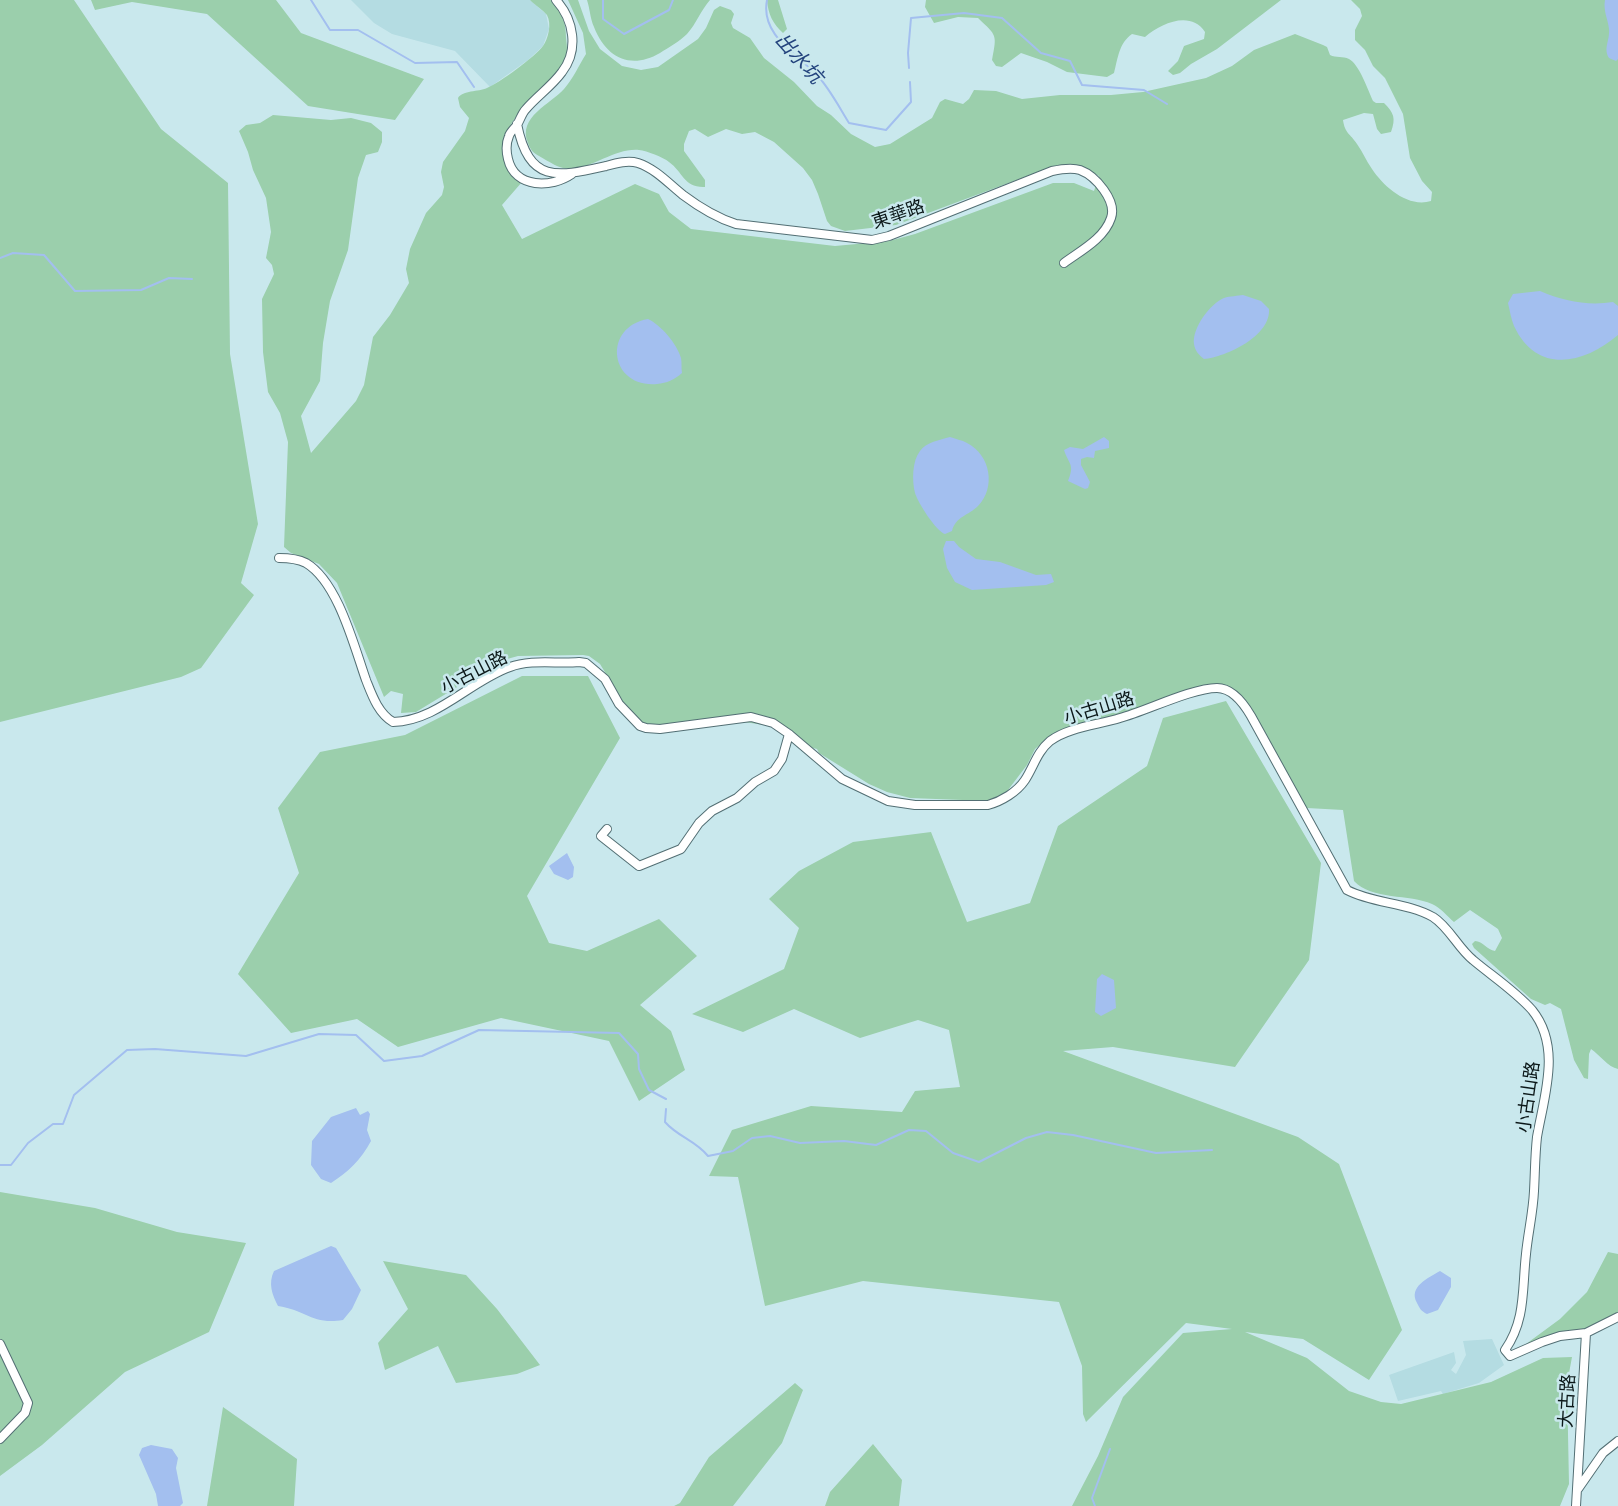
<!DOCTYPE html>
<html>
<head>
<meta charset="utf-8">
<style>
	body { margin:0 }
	canvas { display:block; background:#c9e8ed }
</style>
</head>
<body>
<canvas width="1618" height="1506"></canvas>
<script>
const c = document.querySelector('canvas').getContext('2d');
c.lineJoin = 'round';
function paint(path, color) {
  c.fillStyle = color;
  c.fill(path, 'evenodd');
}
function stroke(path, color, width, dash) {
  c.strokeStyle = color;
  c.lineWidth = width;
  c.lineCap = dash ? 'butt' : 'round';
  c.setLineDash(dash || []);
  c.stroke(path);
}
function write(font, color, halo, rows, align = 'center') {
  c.font = font + ' "Exo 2","Noto Sans TC",sans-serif';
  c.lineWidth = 5;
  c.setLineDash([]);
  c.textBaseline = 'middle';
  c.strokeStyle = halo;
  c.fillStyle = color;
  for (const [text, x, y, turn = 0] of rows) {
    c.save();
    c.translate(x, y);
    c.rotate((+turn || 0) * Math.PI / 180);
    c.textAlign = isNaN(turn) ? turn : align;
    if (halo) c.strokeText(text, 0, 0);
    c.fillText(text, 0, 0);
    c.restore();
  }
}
paint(new Path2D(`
	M351,0H530L546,14L549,29L543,46L528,60L490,87L455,51L392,34L374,23Z
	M1492,1339L1504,1365L1479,1383L1443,1394L1441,1391L1398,1401L1389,1375L1454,1352L1456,1363L1451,1370L1456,1374L1466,1355L1463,1341Z`), '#b4dce2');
paint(new Path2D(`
	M0,0H74L161,129L228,183L230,354L258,524L241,583L254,595L201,668L181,677L0,722Z
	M91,0H276L301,33L424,79L395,120L308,106L207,14L132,2L95,10Z
	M530,0H552C562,13 566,22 566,38C567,46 568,54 565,61C558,81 531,102 516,117C498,140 499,164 522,182L502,205L522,239L635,184L659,194L669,212L691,229L835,246L889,241L915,234L1053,183H1074L1094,191L1099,176L1078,165L1054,166L896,225L845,231L831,226L827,221L818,194L812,180L803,168L774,142L755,132L742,134L726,129L708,137L695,129L689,131L684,144V151L705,180V187C684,188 683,172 669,162C663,157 647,151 639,150C616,148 594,167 573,169C560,170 550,162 539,156C533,153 530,149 528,143C517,117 551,104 564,89C573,79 579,65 586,54L583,33L568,0H578L589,31L600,49L622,66L641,70L658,67L698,39L706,28L714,10L720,6L731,10L734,14L731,23L733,28L750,38L764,58L794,82L817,106L831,115L851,134L875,147L890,144L932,118L940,102L945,99L963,104L969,99L974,90L996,91L1022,99L1060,95H1111L1143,92L1206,78L1232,66L1254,50L1295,34L1323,45L1327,47L1330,55C1336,58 1343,56 1349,59C1359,64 1368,90 1373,101L1376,103H1384C1394,113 1396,118 1391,132L1381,134L1377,129L1373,114L1364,113L1343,120C1345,134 1350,133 1357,144C1363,152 1366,161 1372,169C1384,187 1408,208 1431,201L1432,192L1422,181L1410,158L1403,114L1385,78L1373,66L1365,50L1355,40V30L1362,16L1360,9L1351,0H1618V1069C1608,1067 1600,1055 1591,1049L1589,1054L1588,1079L1584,1078L1574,1060L1561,1009L1550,1003L1545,1005L1531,999L1474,948L1472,944L1475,941C1483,941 1487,950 1495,951L1502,938L1498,929L1470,910L1454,922C1448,917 1440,907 1432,904C1410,894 1371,900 1354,881L1343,810L1307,808L1239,694C1230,685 1219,682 1206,685L1123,716L1069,728L1049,737L1035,749L1027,765L1008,790L1000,797L989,801L910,798L887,792L869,784L819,753L817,749L797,744L771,726L744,722H709L655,727L640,722L629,712L600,664L589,656L583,655L518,656L500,661L416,712L401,713L403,694L391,691L384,697L337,583L319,564L291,553L284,547L288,442L280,413L268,392L263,352L262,299L274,274L272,265L266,258L271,232L266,198L253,170L248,152L239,131L246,125L260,123L273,115L331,120L351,118L371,123L382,132V142L378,152L366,155L358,178L348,250L330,301L323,343L320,381L301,416L311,453L356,401L364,385L373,337L390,315L409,283L406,269L410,249L426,213L442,195L444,187L441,172L443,162L465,131L469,118L460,107L458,98C463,90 478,92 487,88C499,83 535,57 543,46C548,39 552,24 547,15C543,10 535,5 530,0Z
	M587,0H710C701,10 696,24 687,34C679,42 669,47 660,53C631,70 606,58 594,27C590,18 590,9 587,0Z
	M767,0H778L787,29L783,33C773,24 768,14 767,0Z
	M926,0H1281L1217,49L1191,64L1180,73L1173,75L1168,71L1178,61L1184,46L1204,39L1205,32C1191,10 1161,23 1145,37L1132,34C1119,43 1118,58 1114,73L1107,77L1067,72L1047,62L1021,53L1002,67L996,66L992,60C997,34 997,36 978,18L958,17L934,23L925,7Z
	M522,676H588L620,738L527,896L549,943L587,951L659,919L697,956L640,1005L671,1031L685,1070L639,1101L609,1041L501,1018L398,1047L357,1019L291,1033L238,974L299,873L278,808L320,752L405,735Z
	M1226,701L1321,863L1309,960L1235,1067L1113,1047L1063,1051L1298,1137L1339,1164L1402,1330L1369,1380L1303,1339L1245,1332L1307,1358L1349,1391L1381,1402L1401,1404L1491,1382L1543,1358L1572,1357L1567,1384L1569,1484L1560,1506H1072L1098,1456L1123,1397L1183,1333L1232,1329L1186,1323L1086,1422L1083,1414L1082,1366L1059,1302L863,1281L765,1306L738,1177L709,1176L732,1130L811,1106L902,1112L915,1091L960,1087L949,1030L918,1020L860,1038L794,1009L743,1032L692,1014L784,969L799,928L769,899L799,871L853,842L931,832L967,922L1030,903L1058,826L1147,766L1163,718Z
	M0,1192L95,1208L177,1232L246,1243L209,1332L125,1372L42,1445L0,1476Z
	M1608,1252L1618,1254V1313L1586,1331L1561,1333L1526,1344L1560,1319L1587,1292Z
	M383,1261L466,1275L497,1309L540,1365L517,1374L456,1383L438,1346L385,1370L378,1343L408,1309Z
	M795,1383L803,1390L782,1443L733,1506H674L680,1503L709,1457Z
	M223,1407L297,1459L294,1506H207Z
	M873,1444L902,1480L899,1506H825L830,1492Z`), '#9bcfac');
paint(new Path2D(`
	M1605,0H1618V59L1616,61L1609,58C1603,48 1610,41 1609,29C1608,19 1603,11 1605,0Z
	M1540,291C1563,301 1588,306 1613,302L1618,306V335C1584,364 1537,375 1514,326C1511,319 1510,311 1508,303L1513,294Z
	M1243,295L1261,301L1269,309C1271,336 1226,357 1204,359C1199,355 1195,351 1194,344C1192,328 1210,304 1224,298C1230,296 1238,296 1243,295Z
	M648,319C661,325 677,344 681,358C682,363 681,368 682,373C674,380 667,383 657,384C609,388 602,327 648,319Z
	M950,437C955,439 962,440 967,443C991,455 996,488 978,506C968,516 956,516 952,531L945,534C936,531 918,503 915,493C912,481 912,461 920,451C926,442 940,440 950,437Z
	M1104,437L1109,441V448L1095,451L1094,458L1087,457L1081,459V465L1090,482L1088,488L1085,489L1068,481C1075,464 1069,465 1064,450L1070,447L1083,449Z
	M946,541H954L959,547L976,559L1000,562L1036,575L1051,574L1054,582L1046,585L972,590L955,582L947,568L943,549Z
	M567,853L574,867L573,877L568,880L554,874L549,866Z
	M1102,974L1114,980L1116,1008L1101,1016L1095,1012L1097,979Z
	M356,1108L360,1115L368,1111L370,1114L367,1130L371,1141C361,1160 348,1172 331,1183L321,1179L311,1165L312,1141L331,1117Z
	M331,1246L336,1248L361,1290L352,1309L343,1320C312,1325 306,1310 278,1306C272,1295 268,1283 274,1271Z
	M1440,1271L1451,1278V1287L1438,1310L1427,1314C1421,1311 1420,1309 1417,1303C1408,1287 1428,1278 1440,1271Z
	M151,1445L172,1449L178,1458L176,1468L183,1503L180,1506H158L156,1494L139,1455L142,1448Z`), '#a3bfef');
stroke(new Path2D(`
	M311,0L330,30H358L415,63L457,62L474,87
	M603,0V19L624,34L669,10L673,0
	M767,0C760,35 797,54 817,75C830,89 839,107 849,123L886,130L911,102L910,82
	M909,68L908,53L911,18L964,13L1002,18L1041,53L1070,61L1082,85L1144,90L1167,104
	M0,258L13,253L44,255L75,291L141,290L169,278L192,279
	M666,1109L665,1122C678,1137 695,1140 708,1156L733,1151L752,1138L770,1136L800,1143L844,1141L876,1145L909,1130L926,1131L953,1153L979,1162L1026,1138L1047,1132L1073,1135L1156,1153L1212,1150
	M0,1165H11L28,1143L53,1124H63L74,1095L127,1050L155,1049L246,1056L319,1034L356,1035L384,1061L422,1056L479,1030L619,1033L638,1054L639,1069L649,1090L666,1099
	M1095,1506L1092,1498L1110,1449`), '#a3bfef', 2);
const minor = new Path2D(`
	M556,0C574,20 579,50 562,72C552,86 537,96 526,109C522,113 520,120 517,125C515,128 510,132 509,136C506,143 506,151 508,159C515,189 552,188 572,174
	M517,124C529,184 557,177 606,166C617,163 628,160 638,163C656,169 669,184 683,195C699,207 717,218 736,224L872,240L889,236L1052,171C1061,169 1071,167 1080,170C1096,176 1117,201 1111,218C1104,239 1080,251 1064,263
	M279,558C288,558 298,559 306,563C338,582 354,646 366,680C372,695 378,713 393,722C437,721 470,681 510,667C531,659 557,664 579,662L586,663L605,679L619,704L640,726L646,728L660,729L751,717L773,723L789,734L842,779L888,801L915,805H988C1002,801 1017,792 1025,780C1034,766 1037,752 1050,741C1069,727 1098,725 1120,718C1146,711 1192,688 1217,688C1233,688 1244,704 1251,716L1347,890C1374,904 1406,902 1433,917C1449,927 1458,948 1473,960C1492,976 1515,991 1532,1010C1562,1047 1544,1096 1537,1137C1535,1155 1535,1173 1534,1191C1533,1213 1528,1233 1526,1254C1522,1289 1526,1320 1505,1350L1510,1356L1542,1342L1560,1336L1586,1333
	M607,829L601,836L639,866L681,849L699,823L712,811L737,798L755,782L774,771L782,759L789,734
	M0,1344L28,1403L25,1413L0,1439
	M1578,1489L1603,1453L1618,1441
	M1576,1506L1586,1333L1618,1317`);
stroke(minor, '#536f74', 10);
stroke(minor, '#fff', 8);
write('18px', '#0b1718', '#c9e8ed', [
	["東華路",898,214,-19],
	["小古山路",474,672,-27],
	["小古山路",1099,708,-17],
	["小古山路",1528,1097,-82],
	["大古路",1567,1401,-87]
]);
write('italic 20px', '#23437d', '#c9e8ed', [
	["出水坑",799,58,48]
]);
</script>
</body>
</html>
